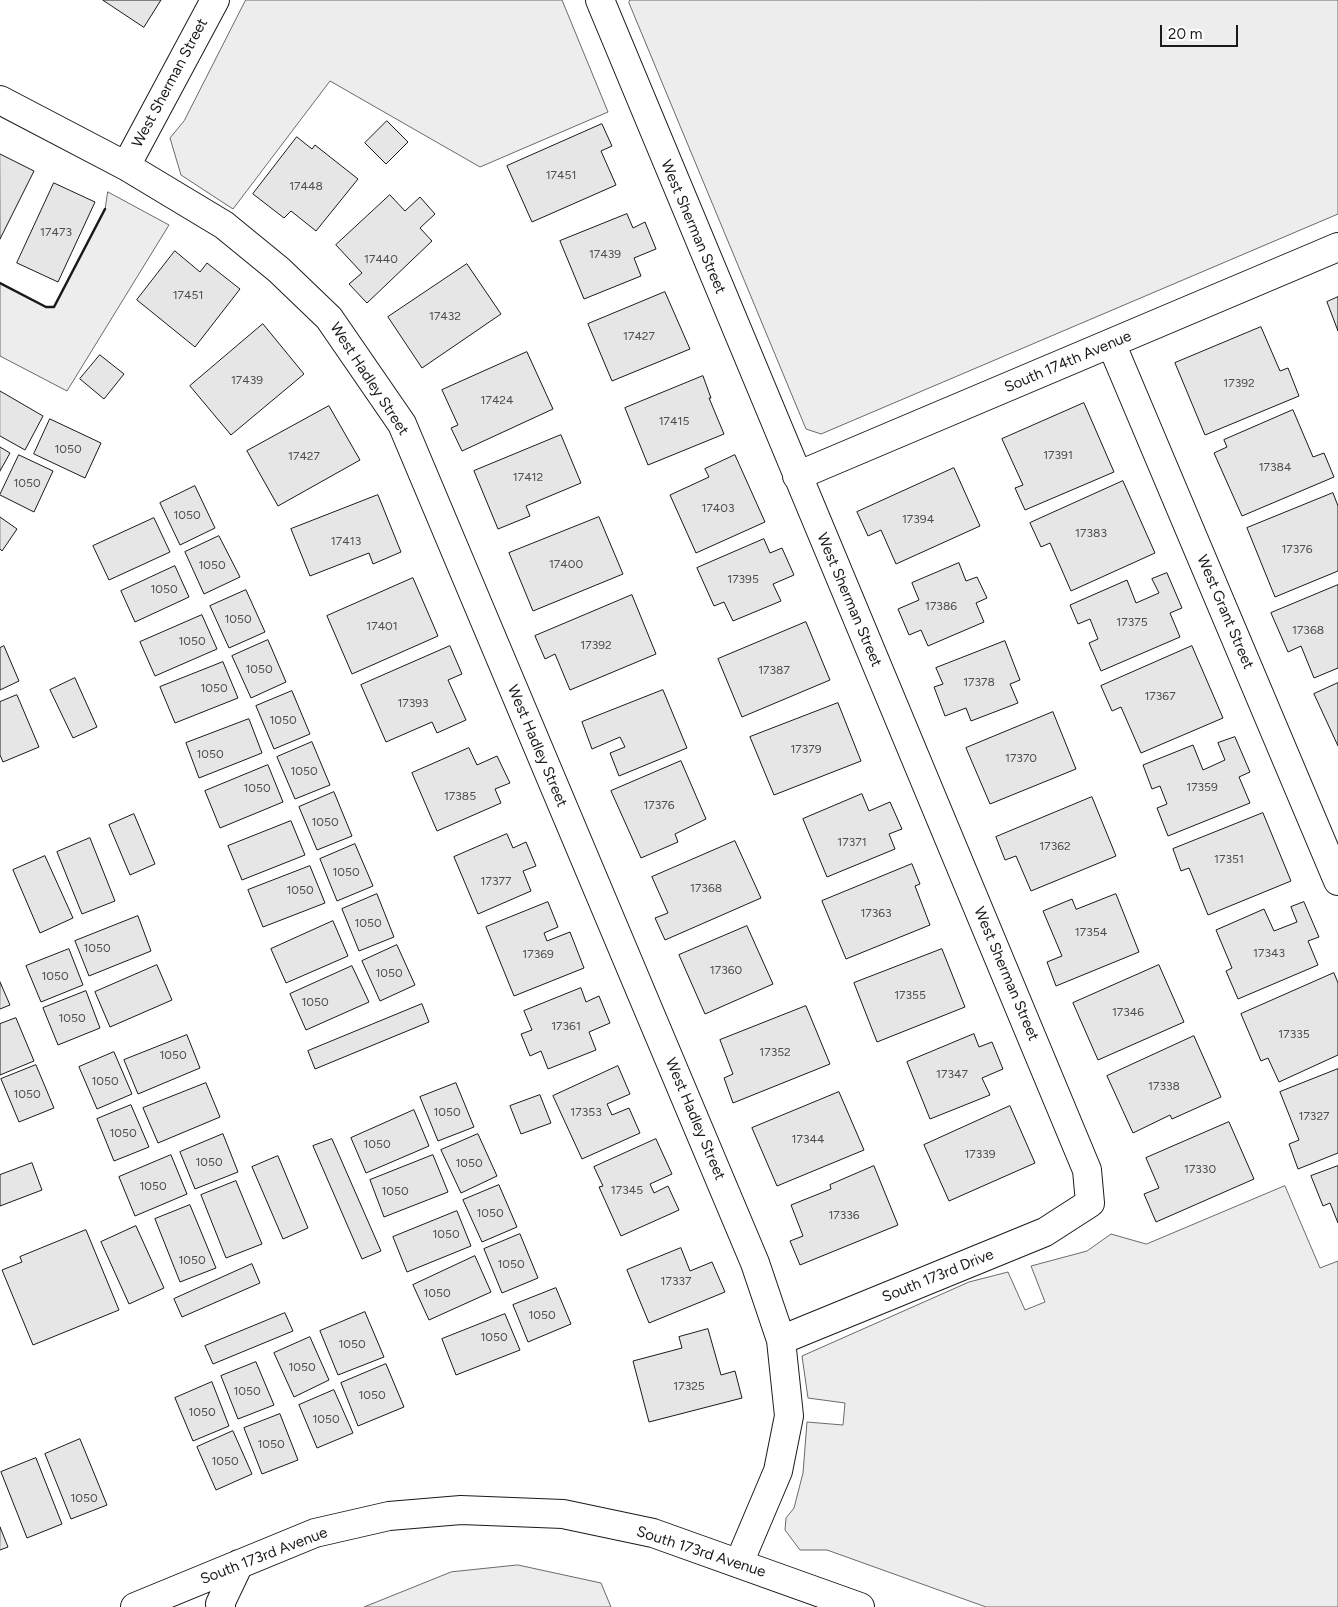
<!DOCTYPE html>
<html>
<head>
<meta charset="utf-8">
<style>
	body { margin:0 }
	#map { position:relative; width:1338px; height:1607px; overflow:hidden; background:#fff; font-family:Figtree,sans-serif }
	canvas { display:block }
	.scale { position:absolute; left:1160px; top:25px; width:78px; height:22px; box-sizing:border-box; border:2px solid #1a1a1a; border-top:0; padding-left:6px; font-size:15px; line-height:18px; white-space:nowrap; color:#1a1a1a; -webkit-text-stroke:4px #fff; paint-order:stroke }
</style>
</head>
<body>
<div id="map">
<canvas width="1338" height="1607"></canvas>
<div class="scale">20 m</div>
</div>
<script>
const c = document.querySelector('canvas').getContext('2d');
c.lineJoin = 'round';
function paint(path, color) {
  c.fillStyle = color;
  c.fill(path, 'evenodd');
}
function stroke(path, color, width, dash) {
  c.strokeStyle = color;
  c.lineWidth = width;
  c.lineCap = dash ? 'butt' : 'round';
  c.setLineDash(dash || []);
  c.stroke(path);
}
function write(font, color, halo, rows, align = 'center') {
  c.font = font + ' Figtree,sans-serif';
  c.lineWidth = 4;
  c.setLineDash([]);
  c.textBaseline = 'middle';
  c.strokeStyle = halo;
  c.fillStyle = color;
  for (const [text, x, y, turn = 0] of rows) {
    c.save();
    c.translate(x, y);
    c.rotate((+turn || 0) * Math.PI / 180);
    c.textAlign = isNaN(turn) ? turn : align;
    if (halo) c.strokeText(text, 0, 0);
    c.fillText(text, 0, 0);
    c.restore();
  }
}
const green = new Path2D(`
	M246,0H562L608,112L480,167L330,81L233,209L181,175L170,138L184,121Z
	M630,0H1338V214L821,434L806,429L629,3Z
	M108,192L169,225L67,391L0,356V283L46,307H54L105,209Z
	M1285,1186L1320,1268L1338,1261V1607H986L827,1550H800L785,1530L786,1518L794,1508L803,1473L807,1422L843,1425L845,1403L808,1398L802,1356L969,1282L1008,1272L1025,1310L1045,1302L1031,1266L1087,1251L1111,1234L1146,1244Z
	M518,1565L601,1583L611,1607H364L451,1572Z`);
paint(green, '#ededed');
stroke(green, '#6a6a6a', 1);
const building = new Path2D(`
	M103,0H161L144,27Z
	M387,121L408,142L386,164L365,143Z
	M602,124L612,146L601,151L616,185L532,222L507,166Z
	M297,137L312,149L315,145L358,179L316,231L291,211L284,218L253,194Z
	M0,154L34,171L0,239Z
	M54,183L95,202L58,282L17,263Z
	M390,195L405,211L420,197L435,214L420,228L432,241L367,303L349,284L362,273L336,245Z
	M627,214L633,228L645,222L656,249L634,258L641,276L584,299L560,241Z
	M175,251L200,272L207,263L240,289L195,347L137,300Z
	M467,264L501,314L422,368L388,317Z
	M665,292L690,349L612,381L588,324Z
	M1338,297V331L1327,302Z
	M263,324L304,374L231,435L190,386Z
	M1261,327L1280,371L1288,368L1299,396L1205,435L1175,363Z
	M527,352L553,409L462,451L451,428L458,425L442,390Z
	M100,355L124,374L104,399L80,379Z
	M703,376L711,398H709L724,434L648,465L625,408Z
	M0,391L43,416L25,450L0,436Z
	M1084,403L1114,472L1025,510L1015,488L1023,485L1002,439Z
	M329,406L360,460L278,506L247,451Z
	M1293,410L1313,457L1324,453L1334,477L1242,516L1214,453L1227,447L1224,440Z
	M50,419L101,443L85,478L34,454Z
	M561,435L581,483L526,506L530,516L498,529L474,471Z
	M0,447L10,453L0,471Z
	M19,455L53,471L34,512L0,495Z
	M735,455L765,522L696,553L670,495L709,477L705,469Z
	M954,468L980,526L896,564L881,530L868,536L857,512Z
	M1123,481L1155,553L1071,591L1050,543L1041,547L1030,523Z
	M195,486L215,528L180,545L160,503Z
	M1333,493L1338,506V571L1275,597L1247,528Z
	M378,495L401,552L373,564L369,553L310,576L291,529Z
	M0,517L17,529L2,551L0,549Z
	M599,517L623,574L533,611L509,553Z
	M154,518L170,552L109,580L93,546Z
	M219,536L240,577L204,594L185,552Z
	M764,539L770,553L782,548L794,575L773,584L781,601L733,621L724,602L714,606L697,568Z
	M959,563L966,581L977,577L987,598L976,603L984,622L928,646L921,630L909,635L898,609L919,600L912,583Z
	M175,566L189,597L135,622L121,591Z
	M1167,573L1182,608L1170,613L1180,637L1101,671L1089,643L1098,639L1090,619L1078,624L1070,605L1127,580L1136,603L1159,593L1152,579Z
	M413,578L438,636L352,674L327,616Z
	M1338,585V668L1314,678L1301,646L1288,652L1271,613Z
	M246,590L265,632L229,648L210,606Z
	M632,595L656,654L570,690L555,654L545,659L535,636Z
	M202,615L217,649L155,676L140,642Z
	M806,622L830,680L742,717L718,659Z
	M268,640L286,682L251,698L232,656Z
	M1005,641L1020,680L1010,684L1018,703L971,721L966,708L945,716L934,687L943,684L936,668Z
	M4,646L19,681L0,690V648Z
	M450,646L462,674L448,680L466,720L437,733L432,722L386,742L361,685Z
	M1192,646L1223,718L1141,753L1121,707L1112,711L1101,686Z
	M223,662L238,698L175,723L160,687Z
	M75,678L97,727L73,738L50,690Z
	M1338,683V746L1314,694Z
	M663,690L687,748L619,776L610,753L625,747L620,737L592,749L582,722Z
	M292,691L310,734L274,749L256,706Z
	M17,695L39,747L3,762L0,755V702Z
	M838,703L861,761L774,795L750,737Z
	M1053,712L1076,769L990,804L966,748Z
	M249,719L262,753L199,778L186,743Z
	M1235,737L1250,772L1239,777L1250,803L1168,836L1157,808L1167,804L1160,786L1152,789L1143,765L1193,745L1203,770L1225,760L1218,743Z
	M312,742L330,785L295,799L277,757Z
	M469,748L477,765L497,756L510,783L495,789L501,803L437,831L412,773Z
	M681,761L706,819L675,834L678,842L641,858L611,791Z
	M268,765L283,802L220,828L205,791Z
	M334,792L352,836L317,850L299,807Z
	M862,794L869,811L890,802L902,829L889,834L895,849L827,877L803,819Z
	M1092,797L1116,856L1031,891L1016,856L1005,860L996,837Z
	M1263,813L1291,881L1208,915L1189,868L1181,871L1173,849Z
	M134,814L155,864L130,875L109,825Z
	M291,821L305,855L242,880L228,846Z
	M507,834L513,848L526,842L536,866L523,871L531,891L478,914L454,857Z
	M90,838L115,901L82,914L57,852Z
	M735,841L761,898L665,940L655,918L668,913L652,877Z
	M355,844L373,886L337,901L320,859Z
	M45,856L73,918L40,933L13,870Z
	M912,864L920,884L915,886L930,925L846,959L822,901Z
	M310,866L325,903L263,927L248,890Z
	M377,894L394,937L359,951L342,909Z
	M1116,894L1139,952L1056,986L1047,962L1062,956L1043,911L1072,899L1076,909Z
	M548,902L558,927L544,933L547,941L570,932L584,968L514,996L486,927Z
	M1304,902L1319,937L1308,941L1318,965L1238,999L1226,971L1232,968L1216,930L1264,909L1274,931L1297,922L1291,907Z
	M138,916L151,951L89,976L75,941Z
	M333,921L348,956L286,983L271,949Z
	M747,926L773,984L705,1014L679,955Z
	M397,945L415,985L380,1001L362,961Z
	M69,949L83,985L41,1002L26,966Z
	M942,949L965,1007L877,1042L854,983Z
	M157,965L172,1000L110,1027L95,992Z
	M1159,965L1184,1022L1098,1060L1073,1003Z
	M352,966L369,1002L306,1030L290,994Z
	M1334,973L1338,983V1055L1279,1082L1268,1058L1261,1061L1241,1014Z
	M0,982L10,1005L0,1009Z
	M581,988L586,1002L599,996L610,1023L589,1032L596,1050L548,1069L541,1051L530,1056L521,1034L532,1030L524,1011Z
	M86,991L100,1028L58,1045L43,1008Z
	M422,1004L429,1022L315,1069L308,1051Z
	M806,1006L830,1064L733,1103L724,1078L733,1074L720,1040Z
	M16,1018L34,1061L0,1075V1024Z
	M974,1034L979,1047L992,1042L1003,1069L982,1078L990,1095L930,1119L907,1062Z
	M187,1035L200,1068L138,1094L124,1060Z
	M1194,1036L1221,1097L1172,1119L1170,1115L1133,1133L1107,1076Z
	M114,1052L132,1094L97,1109L79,1067Z
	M36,1065L54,1108L19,1122L1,1079Z
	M618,1066L630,1094L607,1104L612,1115L629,1108L640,1133L582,1159L553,1096Z
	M1338,1069V1153L1298,1169L1289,1144L1299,1140L1280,1092Z
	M206,1083L220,1117L158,1143L143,1108Z
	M456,1083L474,1127L438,1141L420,1097Z
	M839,1092L864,1150L777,1186L752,1128Z
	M540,1095L551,1123L521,1134L510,1106Z
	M131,1105L149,1147L114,1161L97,1119Z
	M1010,1106L1035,1163L949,1201L924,1145Z
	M414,1110L429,1146L366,1173L351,1138Z
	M1229,1122L1254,1179L1156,1222L1144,1194L1159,1188L1146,1158Z
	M223,1134L238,1172L195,1189L180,1152Z
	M478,1134L497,1176L461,1193L441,1150Z
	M332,1139L381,1251L362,1259L313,1146Z
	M656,1139L672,1174L650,1184L654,1193L668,1186L679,1210L621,1236L599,1187L603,1186L594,1167Z
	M171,1155L187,1194L135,1216L119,1177Z
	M433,1155L448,1192L384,1217L370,1180Z
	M278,1156L308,1228L283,1239L252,1167Z
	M32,1163L42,1190L0,1206V1175Z
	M874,1166L898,1225L800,1265L790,1241L803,1236L791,1205L831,1189L830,1185Z
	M1338,1166V1223L1330,1203L1323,1206L1311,1176Z
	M236,1181L262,1244L226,1258L201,1195Z
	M499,1185L517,1227L482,1242L463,1200Z
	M190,1205L216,1268L180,1282L155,1219Z
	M457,1211L471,1246L407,1272L393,1237Z
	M136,1226L164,1288L129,1304L101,1242Z
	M86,1230L119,1310L33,1345L2,1270L22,1262L20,1257Z
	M520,1234L538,1278L502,1293L484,1249Z
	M681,1248L690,1271L712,1262L725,1292L649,1323L627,1270Z
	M475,1256L491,1292L429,1320L413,1285Z
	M252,1264L260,1283L182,1317L174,1299Z
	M556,1288L571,1324L528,1342L513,1305Z
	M365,1312L384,1357L338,1375L320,1331Z
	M285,1313L293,1331L213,1364L205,1346Z
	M505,1314L520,1350L456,1375L442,1339Z
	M708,1329L721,1375L735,1371L742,1398L649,1422L633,1361L682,1348L679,1337Z
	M310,1337L329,1380L294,1397L274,1353Z
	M256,1362L274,1405L238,1419L221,1376Z
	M386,1364L404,1407L358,1426L341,1383Z
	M212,1382L229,1426L193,1441L175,1398Z
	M334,1390L353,1433L317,1448L299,1405Z
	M280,1414L298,1460L262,1474L244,1428Z
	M233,1431L252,1474L216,1490L197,1447Z
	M80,1439L107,1505L71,1519L45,1454Z
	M36,1458L62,1524L27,1538L1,1472Z
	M0,1527L8,1547L0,1550Z`);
paint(building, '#e6e6e6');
stroke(building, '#1a1a1a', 1);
const minor = new Path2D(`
	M600,0L1087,1170L1090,1203L1045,1232L781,1340
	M0,100L126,166L224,225L279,270L329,318L402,424L755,1263L781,1340L789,1416L778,1471L739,1563
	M126,166L215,0
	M1111,343L1338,881
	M797,476L1338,247
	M135,1607L315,1533L389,1516L461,1510L563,1514L653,1533L860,1607
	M221,1607L220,1604L239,1564`);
stroke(minor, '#1a1a1a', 30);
stroke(minor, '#fff', 28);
stroke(new Path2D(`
	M0,283L46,307H54L105,209`), '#1a1a1a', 2.5);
write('12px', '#4d4d4d', null, [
	["17451",561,175],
	["17448",306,186],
	["17473",56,232],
	["17439",605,254],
	["17440",381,259],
	["17451",188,295],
	["17432",445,316],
	["17427",639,336],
	["17439",247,380],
	["17392",1239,383],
	["17424",497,400],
	["17415",674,421],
	["1050",68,449],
	["17391",1058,455],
	["17427",304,456],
	["17384",1275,467],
	["17412",528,477],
	["1050",27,483],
	["17403",718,508],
	["1050",187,515],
	["17394",918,519],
	["17383",1091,533],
	["17413",346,541],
	["17376",1297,549],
	["17400",566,564],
	["1050",212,565],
	["17395",743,579],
	["1050",164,589],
	["17386",941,606],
	["1050",238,619],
	["17375",1132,622],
	["17401",382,626],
	["17368",1308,630],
	["1050",192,641],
	["17392",596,645],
	["1050",259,669],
	["17387",774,670],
	["17378",979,682],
	["1050",214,688],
	["17367",1160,696],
	["17393",413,703],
	["1050",283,720],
	["17379",806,749],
	["1050",210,754],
	["17370",1021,758],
	["1050",304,771],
	["17359",1202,787],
	["1050",257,788],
	["17385",460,796],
	["17376",659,805],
	["1050",325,822],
	["17371",852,842],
	["17362",1055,846],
	["17351",1229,859],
	["1050",346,872],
	["17377",496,881],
	["17368",706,888],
	["1050",300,890],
	["17363",876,913],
	["1050",368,923],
	["17354",1091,932],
	["1050",97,948],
	["17343",1269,953],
	["17369",538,954],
	["17360",726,970],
	["1050",389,973],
	["1050",55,976],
	["17355",910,995],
	["1050",315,1002],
	["17346",1128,1012],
	["1050",72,1018],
	["17361",566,1026],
	["17335",1294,1034],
	["17352",775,1052],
	["1050",173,1055],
	["17347",952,1074],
	["1050",105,1081],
	["17338",1164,1086],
	["1050",27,1094],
	["1050",447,1112],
	["17353",586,1112],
	["17327",1314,1116],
	["1050",123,1133],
	["17344",808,1139],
	["1050",377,1144],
	["17339",980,1154],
	["1050",209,1162],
	["1050",469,1163],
	["17330",1200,1169],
	["1050",153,1186],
	["17345",627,1190],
	["1050",395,1191],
	["1050",490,1213],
	["17336",844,1215],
	["1050",446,1234],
	["1050",192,1260],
	["1050",511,1264],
	["17337",676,1281],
	["1050",437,1293],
	["1050",542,1315],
	["1050",494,1337],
	["1050",352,1344],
	["1050",302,1367],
	["17325",689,1386],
	["1050",247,1391],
	["1050",372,1395],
	["1050",202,1412],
	["1050",326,1419],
	["1050",271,1444],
	["1050",225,1461],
	["1050",84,1498]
]);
write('15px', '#1a1a1a', '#fff', [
	["West Sherman Street",170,83,-62],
	["West Sherman Street",693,227,67],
	["South 174th Avenue",1068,362,-23],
	["West Hadley Street",369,379,57],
	["West Sherman Street",849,600,67],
	["West Grant Street",1225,612,67],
	["West Hadley Street",537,746,67],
	["West Sherman Street",1006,974,67],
	["West Hadley Street",695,1119,67],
	["South 173rd Drive",938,1276,-22],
	["South 173rd Avenue",701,1552,18],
	["South 173rd Avenue",264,1556,-21]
]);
</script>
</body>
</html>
